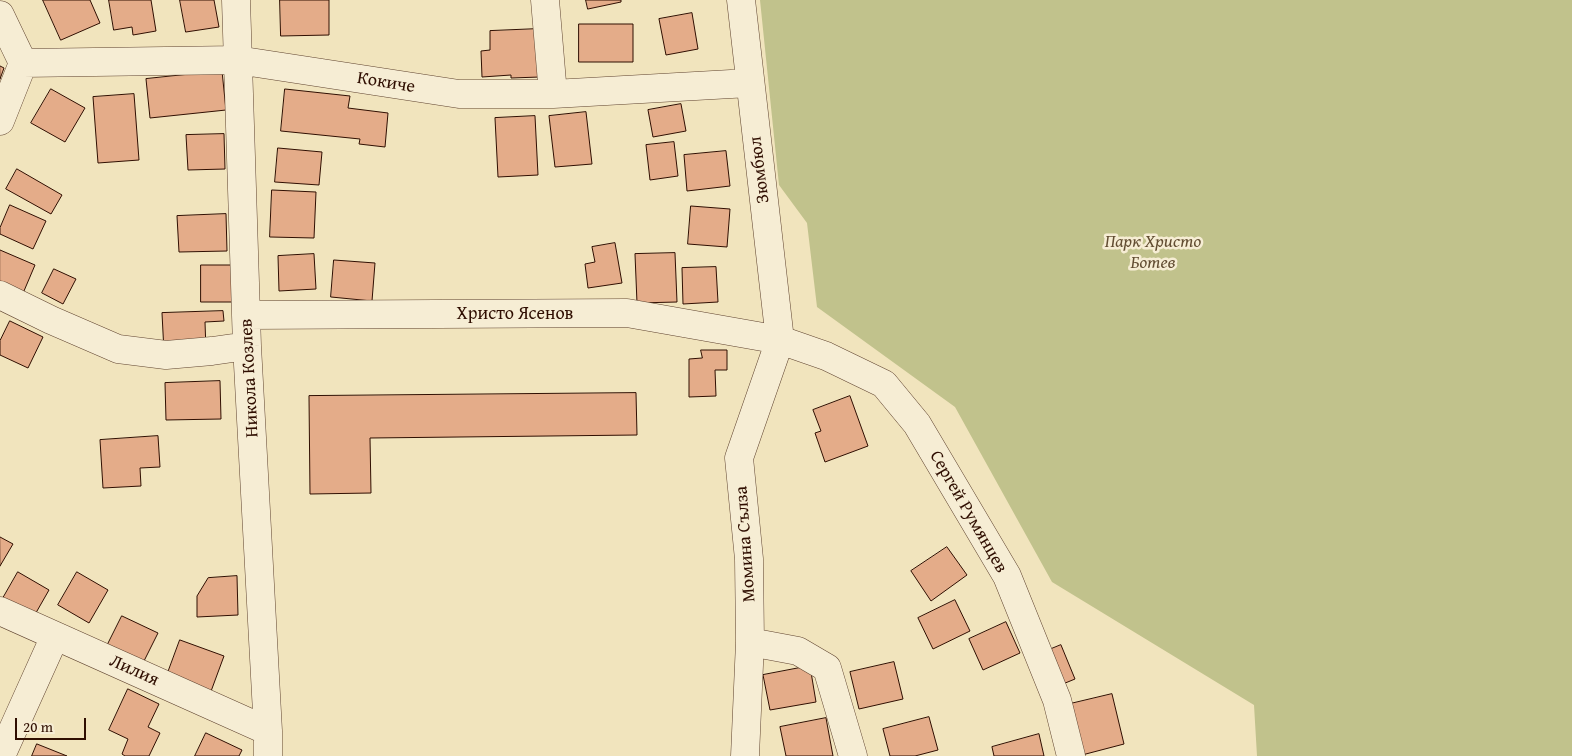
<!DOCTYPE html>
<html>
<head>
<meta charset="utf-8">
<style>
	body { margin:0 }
	#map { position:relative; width:1572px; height:756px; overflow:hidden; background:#f1e4bd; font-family:"Gentium Book Plus",serif }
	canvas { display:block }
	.scale { position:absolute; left:15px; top:718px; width:71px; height:22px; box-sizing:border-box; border:2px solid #2f0e01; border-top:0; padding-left:6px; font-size:15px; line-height:18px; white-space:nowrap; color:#2f0e01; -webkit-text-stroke:4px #f6edd4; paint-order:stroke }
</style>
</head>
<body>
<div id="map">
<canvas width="1572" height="756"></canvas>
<div class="scale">20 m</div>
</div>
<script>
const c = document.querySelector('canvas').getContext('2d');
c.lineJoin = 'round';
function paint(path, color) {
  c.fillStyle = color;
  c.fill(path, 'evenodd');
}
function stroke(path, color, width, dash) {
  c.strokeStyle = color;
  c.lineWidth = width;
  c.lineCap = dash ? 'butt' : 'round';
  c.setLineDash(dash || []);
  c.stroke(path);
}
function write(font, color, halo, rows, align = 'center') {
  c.font = font + ' "Gentium Book Plus",serif';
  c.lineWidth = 5;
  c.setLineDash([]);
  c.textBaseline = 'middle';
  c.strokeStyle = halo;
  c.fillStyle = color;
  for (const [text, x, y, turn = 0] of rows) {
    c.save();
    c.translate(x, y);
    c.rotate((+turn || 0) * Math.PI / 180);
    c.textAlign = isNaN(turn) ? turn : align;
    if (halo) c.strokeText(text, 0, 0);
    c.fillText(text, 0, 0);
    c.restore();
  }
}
paint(new Path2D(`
	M760,0H1572V756H1257L1254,705L1052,582L955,407L817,307L807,223L779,185Z`), '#c1c28c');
const building = new Path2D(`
	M43,0H90L100,23L61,40Z
	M109,0H151L156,31L133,35L132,27L114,30Z
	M180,0H214L219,27L186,32Z
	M280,0H329V35L281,36Z
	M586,0H621V2L588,9Z
	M692,13L698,49L666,55L659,19Z
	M579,24H633V62H579Z
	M538,29L540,77L511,78V75L482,77L481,51L490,50V31Z
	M0,66L4,68L0,79Z
	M222,71L226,110L150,118L146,79Z
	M51,89L85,108L65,142L31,123Z
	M285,89L350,96L348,108L388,113L385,147L359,144L360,139L281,131Z
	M134,94L139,160L98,163L93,97Z
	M681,104L686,131L653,137L648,110Z
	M586,112L592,164L555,167L549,116Z
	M535,116L538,175L498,177L495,118Z
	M224,134L225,169L188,170L186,135Z
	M674,142L678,176L650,180L646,145Z
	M278,148L322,152L319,185L275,182Z
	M726,151L730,186L687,191L684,155Z
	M17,169L62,195L51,214L6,189Z
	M272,190L316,192L314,238L270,237Z
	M10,205L46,221L33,249L0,234V228Z
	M691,206L730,209L727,247L688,244Z
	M226,214L227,251L179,252L177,216Z
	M615,243L622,283L588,288L585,264L595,262L592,247Z
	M0,250L35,265L21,298L0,289Z
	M675,253L677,302L637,303L635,254Z
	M314,254L316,289L279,291L278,256Z
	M334,260L375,263L372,301L331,297Z
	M201,265H239V302H201Z
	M716,267L718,302L683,304L682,268Z
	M54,269L76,279L63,304L42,293Z
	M223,311L224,321L205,322L206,351L164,352L162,313Z
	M10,321L43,337L28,368L0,355V341Z
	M701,350H727V370H715L716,396L689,397V359L702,358Z
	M220,381L221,419L166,420L165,383Z
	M636,393L637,435L370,438L371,493L310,494L309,396Z
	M850,396L868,446L825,462L815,433L821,431L813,410Z
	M158,436L160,467L140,468L141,486L103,488L100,440Z
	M0,537L13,544L0,566Z
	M947,547L967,575L931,601L911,571Z
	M18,572L49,590L33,618L2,600Z
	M77,572L108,590L89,623L58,605Z
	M237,576L238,615L197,617V596L208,578Z
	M955,600L970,631L933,649L918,618Z
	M122,616L158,633L142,665L106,648Z
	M1006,622L1020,653L983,670L969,639Z
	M180,640L224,656L210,694L166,678Z
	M1061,645L1075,679L1058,686L1044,652Z
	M894,662L903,699L859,709L850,672Z
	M810,666L816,702L770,710L763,675Z
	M128,689L159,704L148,727L160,733L149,756H125L122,754L128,739L109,730Z
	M1112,694L1124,744L1082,755L1070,704Z
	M929,717L938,750L915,756H890L883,729Z
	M826,718L833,756H786L780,727Z
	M206,733L242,750L239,756H195Z
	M1039,734L1044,756H994L992,747Z
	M37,744L67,756H32Z`);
paint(building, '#e4ac89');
stroke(building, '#2f0e01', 1);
const street = new Path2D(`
	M236,0L247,346L268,731V756
	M545,0L553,94
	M741,0L780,340L739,458L749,559L750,642L745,756
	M0,15L23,63
	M23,63L237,60L459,94H553L749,83
	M0,121L23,63
	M0,295L51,320L118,349L166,355L212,351L247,346
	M247,315L627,313L780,340L826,356L884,384L917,424L1007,576L1057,700L1071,756
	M0,611L268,731
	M750,642L798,651L827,668L853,756
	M1,756L55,636`);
stroke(street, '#604430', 29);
stroke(street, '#f6edd4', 28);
write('18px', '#2f0e01', '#f6edd4', [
	["Кокиче",386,83,9],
	["Зюмбюл",760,170,-97],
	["Христо Ясенов",515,314],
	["Никола Козлев",250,378,-93],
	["Сергей Румянцев",968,512,60],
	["Момина Сълза",746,544,-94],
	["Лилия",134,671,24]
]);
write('italic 18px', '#624d32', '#f6edd4', [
	["Парк Христо",1153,242],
	["Ботев",1153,263]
]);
</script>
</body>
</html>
